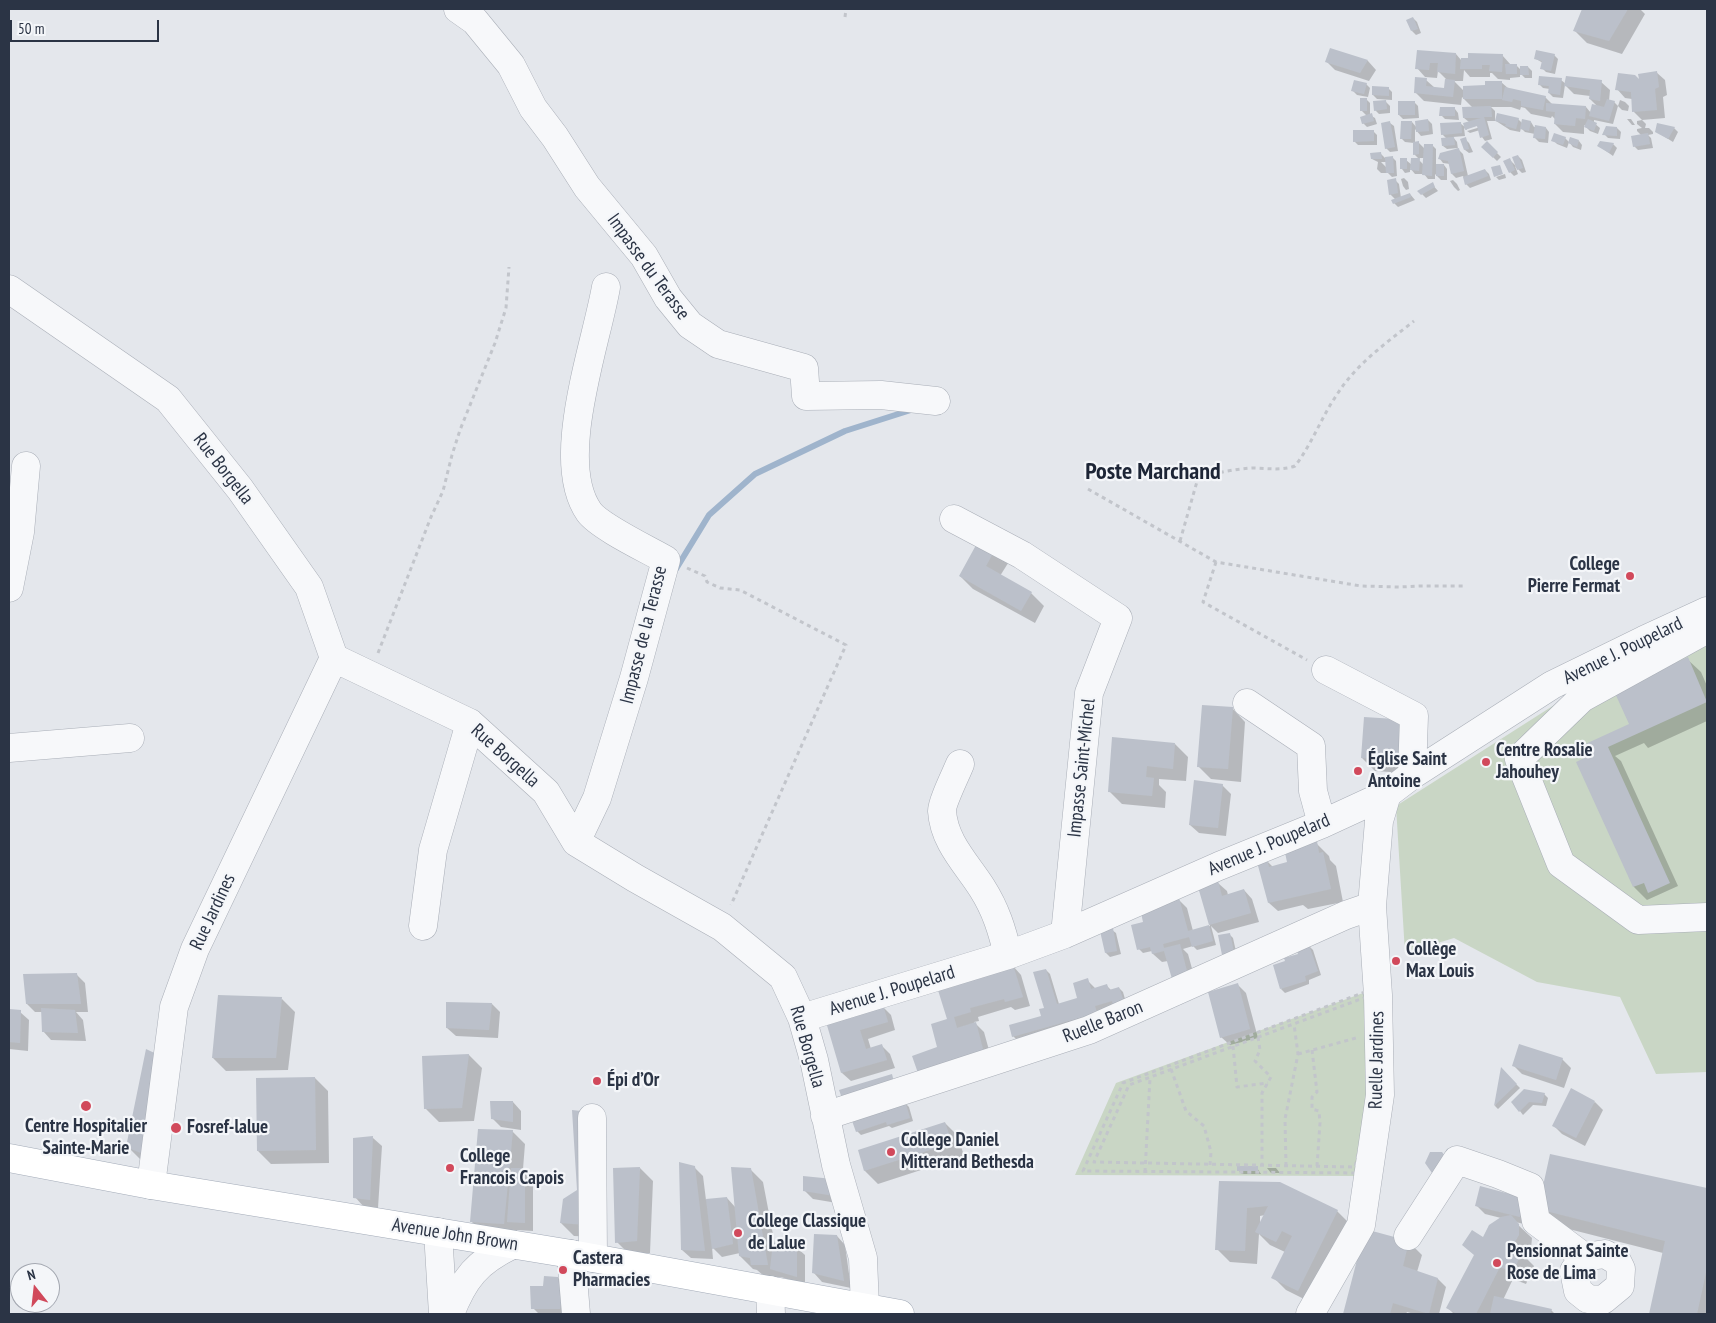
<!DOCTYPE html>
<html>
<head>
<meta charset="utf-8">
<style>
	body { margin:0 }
	#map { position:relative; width:1716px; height:1323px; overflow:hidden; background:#e4e7ec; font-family:"PT Sans Narrow",sans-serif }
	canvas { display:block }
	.frame { position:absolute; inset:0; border:10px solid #2b3445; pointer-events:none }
	.north { position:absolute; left:10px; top:1263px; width:50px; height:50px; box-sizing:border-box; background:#f4f6f9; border:1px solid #a4a8b1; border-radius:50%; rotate:344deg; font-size:14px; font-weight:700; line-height:20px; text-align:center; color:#2b3445 }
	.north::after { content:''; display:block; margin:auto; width:18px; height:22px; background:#d1495b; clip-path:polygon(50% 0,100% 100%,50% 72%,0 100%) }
	.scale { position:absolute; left:10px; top:20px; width:149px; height:22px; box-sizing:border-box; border:2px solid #2b3445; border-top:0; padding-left:6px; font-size:15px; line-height:18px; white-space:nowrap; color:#2b3445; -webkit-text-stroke:4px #f4f6f9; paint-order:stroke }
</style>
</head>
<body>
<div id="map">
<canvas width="1716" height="1323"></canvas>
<div class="frame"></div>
<div class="north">N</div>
<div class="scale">50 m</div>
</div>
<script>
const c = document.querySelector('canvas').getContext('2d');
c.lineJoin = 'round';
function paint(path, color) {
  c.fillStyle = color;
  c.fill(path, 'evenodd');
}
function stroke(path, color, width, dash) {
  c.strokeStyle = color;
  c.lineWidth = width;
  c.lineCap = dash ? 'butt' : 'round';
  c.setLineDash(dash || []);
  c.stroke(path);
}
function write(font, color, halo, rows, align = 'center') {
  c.font = font + ' "PT Sans Narrow",sans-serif';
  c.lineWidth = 4.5;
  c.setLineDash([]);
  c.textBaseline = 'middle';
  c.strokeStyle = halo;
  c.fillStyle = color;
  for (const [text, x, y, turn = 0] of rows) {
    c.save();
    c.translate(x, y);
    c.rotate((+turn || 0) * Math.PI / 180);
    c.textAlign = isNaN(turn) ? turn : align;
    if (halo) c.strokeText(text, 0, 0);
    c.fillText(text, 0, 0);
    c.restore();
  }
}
paint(new Path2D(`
	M1707,628V1072L1656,1074L1620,997L1537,982L1454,938L1405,953L1396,806L1609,670Z
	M1374,989L1362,1176L1075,1175L1116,1083Z`), '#c9d6c5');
paint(new Path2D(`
	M1560,9H1640L1645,14L1622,54L1587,43L1574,30L1583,10Z
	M1413,18L1417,22L1421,33L1416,35L1412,31Z
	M1331,50L1368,61L1376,70L1369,81L1335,70L1327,62Z
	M1418,51L1456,54L1461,60L1502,55L1511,65H1516L1521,70L1528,67L1532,71V78H1525L1520,73V77L1510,78V80L1498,79L1492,73H1490V77H1470L1464,70L1463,81H1454L1464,91L1501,82L1509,89L1545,97L1553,105L1586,107L1591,113L1598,107L1590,99V96L1574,94L1565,85L1563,98L1553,97L1549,93L1550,89L1543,88L1539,84L1561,80L1566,84L1601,82L1610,90L1609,101L1614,102L1618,106L1613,124L1594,120V123L1600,128L1598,134L1590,131L1584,125V134L1563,132L1555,124V119L1552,116L1551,118L1531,114L1525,108L1521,107L1520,110L1511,107H1491L1495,111V121H1487L1492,139L1485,141L1482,137L1480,130L1470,133L1467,131L1484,126L1483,124L1467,128V130L1464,128L1465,136L1453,137L1457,142L1458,149L1463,154L1468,176L1485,170L1489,174L1491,180L1470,188L1466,184L1463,176L1456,178L1452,174L1450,164L1443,163L1440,159L1458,150V148L1447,149L1443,146L1447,139L1442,134L1460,123L1466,128L1469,122L1464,118L1473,108L1462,97L1461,105L1424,101L1415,92L1426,80L1435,88L1445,89L1446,79L1438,71L1437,78L1425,77L1417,68Z
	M1554,55L1558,59L1555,74L1546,72L1542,68L1543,63L1536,59Z
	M1656,72L1665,80L1667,95L1663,97L1665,118L1642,120L1646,124L1645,128H1649L1653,132V134L1648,135L1651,138L1653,148L1638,150L1634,146L1641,135L1637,131V129L1642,128L1637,124V121L1642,120L1634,112L1632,99L1625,98L1617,89L1640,82Z
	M1366,84L1370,88L1368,97L1357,95L1353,91Z
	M1388,88L1392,92V100L1377,99L1373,95Z
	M1366,99L1370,103V115L1375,118L1377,124L1367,127L1363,123L1367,116L1361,110Z
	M1620,100L1625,102L1629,106L1628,111L1622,110L1618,106Z
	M1386,102L1390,106V113L1379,114L1375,110Z
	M1414,102L1418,106L1419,118L1403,119L1399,115Z
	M1455,109L1458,113L1459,120L1445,119L1441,115Z
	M1518,119L1522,123L1531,122L1534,127L1546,128L1549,132L1548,143L1539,142L1535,138V134L1525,132L1521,128L1520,132L1510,130L1496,121Z
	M1627,119H1631L1635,125H1632Z
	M1428,120L1432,124L1433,134L1421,136L1415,129V143H1419L1425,149L1432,145L1436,149V165H1444L1447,169V180H1441L1435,174V179H1428L1424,174H1415L1410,168V172L1405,173L1402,169L1406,160L1412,165L1419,160L1424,165V158H1418L1414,154V143L1405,142L1401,138L1412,122L1417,128Z
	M1390,123L1394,126L1398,151L1390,152L1386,148Z
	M1658,124L1674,128L1678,132L1673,142L1657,132Z
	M1617,128L1621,132L1620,139L1608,138L1604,134Z
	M1373,131L1377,135V145H1358L1354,141Z
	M1565,138L1570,143L1579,141L1582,145L1581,150L1573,147L1569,142L1567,148L1557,144L1553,140Z
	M1465,139L1469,143L1473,152L1469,153L1465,150Z
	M1487,143L1501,157L1497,161L1483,147Z
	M1613,144L1617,148L1613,156L1599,146Z
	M1381,154L1385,158L1392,157L1396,161L1397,176L1392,177L1387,172L1386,173H1381L1377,169L1378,162L1372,159ZM1381,162H1387V168Z
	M1518,156L1522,160L1526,172L1522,173L1515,166L1518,174L1514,176L1510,172V160L1517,167Z
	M1505,174L1506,178L1499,180L1496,177Z
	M1404,178L1408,182L1409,189L1406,190L1403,186L1401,179Z
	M1395,180L1399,184L1401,198L1410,194L1415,200L1398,207L1394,203L1396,200L1390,194Z
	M1453,180L1457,184L1460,190L1458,191L1454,187L1450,181Z
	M1432,184L1438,191L1426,198L1419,191Z
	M981,538L1010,560L1000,576L1031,593L1044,606L1035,623L973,589L960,576Z
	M1687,659L1701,672L1707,686V721L1648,748L1644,743L1615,756L1621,761L1678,886L1647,900L1634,887L1588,758L1629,726Z
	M1232,708L1245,722L1241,782L1211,779L1198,766Z
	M1365,718L1421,774L1375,771L1362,758Z
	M1175,744L1188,757L1186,781L1159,779V785L1166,792L1165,808L1122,804L1109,791Z
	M1222,785L1231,794L1226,836L1199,833L1190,825Z
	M1316,843L1329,856L1330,860L1336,866L1343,902L1308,909L1303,905L1278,911L1269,903L1267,861L1273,867L1288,863Z
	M1218,883L1227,891L1228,895L1244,890L1252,899L1259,922L1218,933L1211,926L1216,945L1197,950L1193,946L1183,949L1188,954L1196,983L1168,961L1162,962L1153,954L1152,951L1143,953L1139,949L1145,922L1179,900L1187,908L1193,931L1210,926L1200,888Z
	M1112,930L1116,933L1121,954L1110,957L1106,953L1102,932Z
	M1229,934L1233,938L1237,956L1227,958L1223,954Z
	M1309,946L1313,950L1321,975L1309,980V984L1285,993L1281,989L1300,955Z
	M1013,966L1021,975L1030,1006L1015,1010L1011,1007L978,1017L979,1021L974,1022L984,1032L992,1061L938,1048L948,1020Z
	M1046,970L1050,974L1059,1004L1079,999L1087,980L1096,989L1107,986L1111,990L1119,988L1123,992L1127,1006L1114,1005L1102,1009L1105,1021L1017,1040L1013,1036L1042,1016L1045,1008Z
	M76,974L85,983L88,1012H76L83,1020L86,1041L51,1040L43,1031L42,1012H35L27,1004Z
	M1238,985L1246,993L1258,1038L1230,1045L1221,1037Z
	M282,999L295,1012L288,1070L226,1071L213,1058Z
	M492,1004L500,1012L498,1038L456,1036L447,1028Z
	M883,1007L891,1015L895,1030L868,1039L871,1049L882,1046L890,1054L895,1068L851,1081L842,1073L828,1023Z
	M9,1010L20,1012L29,1020L28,1051L9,1049Z
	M147,1051L141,1160L128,1147Z
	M469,1055L482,1068L474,1121L439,1122L426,1109L424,1057Z
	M1562,1059L1571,1068L1564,1088L1522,1074L1513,1065Z
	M1502,1070L1520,1088L1498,1109L1495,1106Z
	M315,1078L328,1091L329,1163L271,1164L258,1151Z
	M1544,1094L1548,1098L1546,1106L1533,1105L1523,1115L1513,1102Z
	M513,1102L521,1111V1130L501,1127L492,1118Z
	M1595,1102L1603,1110L1585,1146L1562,1134L1554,1126Z
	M905,1103L909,1107L913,1121L892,1128L889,1126L861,1135L857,1131Z
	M945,1123L958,1136L964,1156L878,1184L865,1171L859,1151Z
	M512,1131L525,1144L523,1169L533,1178V1231L517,1230V1237L484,1234L471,1221Z
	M373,1138L382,1146L378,1208L363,1206L355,1197L354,1139Z
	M1551,1156L1707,1190V1314H1651L1663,1253L1557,1226L1539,1209Z
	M694,1167L703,1176L706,1200L727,1198L736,1208L750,1169L763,1182L775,1245L796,1247L805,1255V1285L781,1277H765L757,1270L753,1269L740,1256V1253L722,1257L712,1247L713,1259L691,1258L682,1250Z
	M640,1168L653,1181L650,1253L630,1255L617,1242Z
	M1257,1168L1261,1174H1242L1238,1170Z
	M1267,1168H1276L1280,1173H1271Z
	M805,1177L843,1204L813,1199L804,1190Z
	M1220,1182L1337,1211L1350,1224L1312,1303L1286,1290L1273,1277L1285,1252L1270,1245L1259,1234L1257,1264L1230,1262L1217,1249ZM1265,1215L1260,1225V1216Z
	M578,1191L600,1237L574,1236L561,1223Z
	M1525,1199L1529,1225L1515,1222L1532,1238L1531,1249L1526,1258L1534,1266L1526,1284L1513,1279L1503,1300L1551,1310L1555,1314H1454L1448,1308L1484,1239L1501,1218L1485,1214L1477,1206Z
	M1366,1231L1409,1242L1422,1255L1417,1272L1438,1279L1446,1287L1439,1314H1414L1407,1312L1406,1314H1344Z
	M837,1236L845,1245L851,1288L822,1282L814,1273Z
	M558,1278L572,1293L569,1314H539L533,1308L544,1287Z`), '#0003');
stroke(new Path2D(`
	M676,569L709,515L755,474L845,431L914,409`), '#9fb4cc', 6);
paint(new Path2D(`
	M1582,9H1628L1609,41L1573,31Z
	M1413,17L1418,29L1411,31L1406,20Z
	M1330,48L1368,60L1360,73L1325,62Z
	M1417,50L1456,53L1455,74L1437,72L1438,63H1430L1429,70L1415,69Z
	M1536,50L1555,54L1551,71L1540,69L1542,61L1534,59Z
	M1468,53L1503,54L1502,72L1489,71L1490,65H1482V69H1460L1461,58H1468Z
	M1505,64H1517V74H1506Z
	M1520,66H1528L1529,75H1520Z
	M1657,71L1659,87L1655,89L1657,110L1632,112L1631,92L1615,90L1618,73L1635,75L1639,79L1638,74Z
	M1539,76L1562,78L1560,95L1548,93L1549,86L1538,85Z
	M1566,76L1602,80L1600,101L1589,99L1590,90L1564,86Z
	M1415,77L1427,78L1426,86L1444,88L1445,79L1455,80L1453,97L1414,93Z
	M1354,80L1367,83L1364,94L1351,91Z
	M1485,81H1502V99H1463V86L1485,85Z
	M1372,86L1389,87V96L1372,95Z
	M1505,87L1546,96L1543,110L1521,106V101L1513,99L1512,102L1502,100Z
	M1360,98H1367V111H1360Z
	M1607,99L1615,101L1609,121L1589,116L1592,104L1604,107Z
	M1386,100L1387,109L1374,111L1373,101Z
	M1398,101H1415V115H1398Z
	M1546,103L1586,106L1585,119L1576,118L1575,126L1554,124L1555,112L1546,111Z
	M1491,106L1492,117H1484L1489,135L1480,138L1477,126L1465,130L1463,123L1481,118H1463L1462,107Z
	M1440,107H1455V116H1439Z
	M1372,113L1374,121L1362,124L1360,117Z
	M1497,113L1519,118L1516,129L1505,126L1506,124L1495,121Z
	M1428,119L1429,131L1416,132L1415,121Z
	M1522,119L1531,121L1529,131L1520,129Z
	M1588,119L1597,123L1594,131L1584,127Z
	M1390,121L1395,147L1385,149L1381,123Z
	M1401,121H1412L1411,139H1400Z
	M1461,122L1462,133L1441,135L1440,123Z
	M1657,123L1675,127L1668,139L1655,132Z
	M1535,125L1546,127L1545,139L1533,138Z
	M1606,126L1617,127V136L1602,135Z
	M1353,130H1374V141L1353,142Z
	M1554,133L1566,137L1563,145L1551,141Z
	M1648,133L1650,144L1633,147L1631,136Z
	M1454,137L1455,145L1442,146L1441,138Z
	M1466,137L1469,149L1464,150L1460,139Z
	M1570,137L1579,140L1577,147L1568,143Z
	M1419,141V154L1413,155V142Z
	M1487,141L1498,152L1493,158L1481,147Z
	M1600,141L1614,143L1609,153L1597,146Z
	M1424,144H1433L1432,176L1422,175Z
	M1459,148L1464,171L1451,174L1448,161L1438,159L1440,153Z
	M1381,152L1382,159H1371L1370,153Z
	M1518,155L1523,168L1517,170L1512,157Z
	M1393,156L1394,173H1386L1385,157Z
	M1400,158H1407V169H1400Z
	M1411,158H1420L1419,171L1410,170Z
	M1510,158L1515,170L1509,173L1503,161Z
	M1436,164H1444V176H1436Z
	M1500,165L1503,174L1494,177L1491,167Z
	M1485,169L1488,176L1465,185L1463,177Z
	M1396,178L1398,193L1389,195L1387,180Z
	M1433,182L1435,187L1421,195L1417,191Z
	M1410,193L1411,197L1393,204L1391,200Z
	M981,536L997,546L986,566L1032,592L1021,611L959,576Z
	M1688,657L1707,702L1608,747L1670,883L1648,893L1644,883L1633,887L1576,762L1586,757L1581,746L1629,724L1614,691Z
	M1202,705L1233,707L1228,769L1197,767Z
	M1364,717L1411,720L1409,761L1361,758Z
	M1112,737L1175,743L1173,769L1147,766L1146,777L1154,778L1152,796L1108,792Z
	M1194,780L1223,784L1218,828L1189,825Z
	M1317,841L1319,853L1323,852L1331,889L1268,903L1257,862L1267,860L1269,867L1287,862L1284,848Z
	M1218,881L1222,896L1244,889L1251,913L1209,925L1198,887Z
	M1179,898L1188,931L1209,925L1213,941L1192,947L1189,937L1163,944L1164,948L1180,944L1188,975L1172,979L1164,951L1152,954L1150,947L1137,950L1131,925L1143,922L1141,913Z
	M1113,928L1117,951L1105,953L1100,931Z
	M1230,933L1234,952L1222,955L1218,935Z
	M1309,945L1318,971L1305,976L1306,981L1280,989L1273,965L1285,961L1284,958L1298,954L1297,951Z
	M1013,965L1023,997L1005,1002L1004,999L970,1008L971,1012L954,1017L957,1028L976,1022L984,1053L919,1076L912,1056L937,1047L931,1024L947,1019L937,987L962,983L996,973L995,970Z
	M1046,969L1057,1004L1077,998L1073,983L1088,978L1091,989L1107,984L1109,990L1119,987L1124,1002L1113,1005L1112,1001L1095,1006L1097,1013L1012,1037L1009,1025L1041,1016L1039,1009L1044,1008L1033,972Z
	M77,973L81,1004H26L23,974Z
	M1238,983L1250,1029L1220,1038L1208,992Z
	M218,995L282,997L276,1058H212Z
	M446,1002L492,1003L489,1030L446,1028Z
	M883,1005L888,1022L860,1030L866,1049L882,1044L887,1060L841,1073L826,1022Z
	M41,1008L75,1010L78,1033L42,1032Z
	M9,1009L21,1010L20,1043L9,1042Z
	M1519,1044L1563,1058L1556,1080L1512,1066Z
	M146,1049L165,1058L151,1157L126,1147Z
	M469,1054L462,1108L424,1109L422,1056Z
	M1501,1067L1517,1084L1494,1106Z
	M892,1074L895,1086L843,1101L839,1090Z
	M315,1077L316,1150L257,1151L256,1078Z
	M1571,1088L1595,1101L1576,1138L1552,1126Z
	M1524,1089L1545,1093L1542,1103L1529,1102L1519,1112L1511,1102Z
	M490,1101H513V1122L491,1119Z
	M905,1101L910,1118L887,1125L886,1122L856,1132L851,1118Z
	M572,1110L590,1112L587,1225L560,1223L563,1199L577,1190Z
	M945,1122L952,1143L864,1171L858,1150Z
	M478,1129L513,1130L504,1224L470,1222Z
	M373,1136L370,1200L353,1198V1138Z
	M1430,1152H1442L1448,1160L1444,1171L1432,1173L1425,1163Z
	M1550,1154L1707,1188V1268L1697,1314H1649L1665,1241L1538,1209Z
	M679,1162L695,1166L705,1251L681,1250Z
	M1237,1166H1258V1171H1237Z
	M640,1167L637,1241L615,1243L613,1168Z
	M731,1167L751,1168L768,1265H751L750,1258L739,1256Z
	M511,1168H525V1223L507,1222Z
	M803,1176L833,1179L835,1196L803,1191Z
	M1219,1181L1280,1182L1338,1210L1298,1291L1271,1278L1292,1236L1282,1231L1276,1242L1255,1232L1268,1206L1247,1208L1245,1251L1215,1250Z
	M1480,1186L1525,1198L1520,1217L1475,1206Z
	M727,1197L733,1244L712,1249L706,1199Z
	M1511,1215L1519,1224V1235L1513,1245L1522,1252L1513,1272L1500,1267L1476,1314H1457L1446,1308L1474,1255L1462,1245L1472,1230L1483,1237L1489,1225L1501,1217Z
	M1365,1229L1409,1241L1403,1266L1438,1278L1429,1314L1393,1303L1390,1314H1343Z
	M814,1234L837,1235L844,1281L812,1273Z
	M773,1243L797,1246V1277L770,1269Z
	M544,1276L558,1277L559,1284H565L560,1309H531L530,1286H543Z
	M1494,1296L1552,1309L1550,1314H1490Z`), '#bbc0ca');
const minor = new Path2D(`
	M458,9L475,21L511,65L533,108L555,137L587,187L644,256L668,298L690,325L718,344L804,368L806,396L881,395L936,401
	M9,289L168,399L240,489L309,587L334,658L470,723L546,792L576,842L635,878L722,927L783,977L802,1018L814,1060L836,1165L863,1258L865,1307
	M954,519L1022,555L1118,618L1089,693L1065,934
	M9,588L20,532L26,466
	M1702,632L1582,698L1519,759L1561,864L1638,920L1707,917
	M1326,670L1414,716L1412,775
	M1247,703L1311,746L1313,791L1322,824
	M9,748L130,738
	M960,764C956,774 942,802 942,811C944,842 966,863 982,888C996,910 1002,930 1008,955
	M576,842L597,798L634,678L666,560C649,550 600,527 589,512C553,461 596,345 606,287
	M423,926L433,850L470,723
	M802,1018L1008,955L1065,934L1219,866L1322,824L1387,794L1412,775L1552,685L1644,640L1707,611
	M825,1116L1089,1030L1346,915L1372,906
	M592,1118L593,1258
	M151,1185L174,1007L195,949L334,658
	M438,1232L443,1314
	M1408,1236L1457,1160L1498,1174L1530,1187L1536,1221L1584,1257L1605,1254L1617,1261L1621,1269L1620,1286L1603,1300L1588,1299L1578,1291L1574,1271L1584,1257
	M571,1254L576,1314
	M770,1290L771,1314
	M450,1314C464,1278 477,1262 512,1245
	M1310,1314L1361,1225L1380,1095L1378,995L1372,906L1379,821L1387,794`);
const major = new Path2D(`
	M9,1158L151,1185L571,1254L900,1314`);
stroke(minor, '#a9aeb7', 29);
stroke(major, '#a3abb8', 29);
stroke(new Path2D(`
	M845,17L846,9
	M1088,489L1216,562L1361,586L1399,587L1420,586H1466
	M1180,541L1198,478C1216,473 1234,469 1252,468C1267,468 1281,471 1295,466C1312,444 1321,418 1336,396C1356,364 1385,344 1414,321
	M1216,562L1203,602L1307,660
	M687,568L705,576L707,582L720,588L740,590L846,645L731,905
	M378,653L431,517L443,491L452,455L460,430L495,343L506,308L509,267
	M1373,989L1376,1095L1362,1173L1083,1171L1123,1083Z
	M1369,996L1372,1095L1355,1167L1094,1162L1129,1085Z
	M1258,1037L1260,1050L1255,1061L1271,1077L1262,1093V1166
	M1233,1046L1237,1087L1268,1083
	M1312,1050L1317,1092L1312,1097V1109L1319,1111L1320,1123L1317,1166
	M1298,1054L1356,1038
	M1171,1069L1186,1111L1204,1126L1211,1152L1210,1165
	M1286,1166L1285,1119L1298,1054L1294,1024
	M1145,1172L1150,1078`), '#c2c5cb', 3, [4, 4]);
stroke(minor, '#f7f8fa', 28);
stroke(major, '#fff', 28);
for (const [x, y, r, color] of [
	[1630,576,5,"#d1495b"],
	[1486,762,5,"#d1495b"],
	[1358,771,5,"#d1495b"],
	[1396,961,5,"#d1495b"],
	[597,1081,5,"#d1495b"],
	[86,1106,6,"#d1495b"],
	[176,1128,6,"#d1495b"],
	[891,1152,5,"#d1495b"],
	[450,1168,5,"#d1495b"],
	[738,1233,5,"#d1495b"],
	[1497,1263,5,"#d1495b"],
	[563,1270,5,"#d1495b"]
]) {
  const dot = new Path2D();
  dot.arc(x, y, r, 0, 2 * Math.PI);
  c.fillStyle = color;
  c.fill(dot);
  stroke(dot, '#f4f6f9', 2);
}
write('19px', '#2b3445', '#f4f6f9', [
	["Impasse du Terasse",648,267,54],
	["Rue Borgella",223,469,52],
	["Impasse de la Terasse",644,635,-76],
	["Avenue J. Poupelard",1623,651,-26],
	["Rue Borgella",505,756,42],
	["Impasse Saint-Michel",1082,768,-84],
	["Avenue J. Poupelard",1269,845,-23],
	["Rue Jardines",213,912,-65],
	["Avenue J. Poupelard",892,991,-17],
	["Ruelle Baron",1103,1022,-22],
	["Rue Borgella",807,1047,74],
	["Ruelle Jardines",1377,1060,-89],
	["Avenue John Brown",455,1235,9]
]);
write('bold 19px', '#2b3445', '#f4f6f9', [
	["College",1620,565,"right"],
	["Pierre Fermat",1620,587,"right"],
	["Centre Rosalie",1496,751],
	["Jahouhey",1496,773],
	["Église Saint",1368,760],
	["Antoine",1368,782],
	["Collège",1406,950],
	["Max Louis",1406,972],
	["Épi d’Or",607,1081],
	["Centre Hospitalier",86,1127,"center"],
	["Sainte-Marie",86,1149,"center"],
	["Fosref-lalue",187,1128],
	["College Daniel",901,1141],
	["Mitterand Bethesda",901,1163],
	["College",460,1157],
	["Francois Capois",460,1179],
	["College Classique",748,1222],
	["de Lalue",748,1244],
	["Pensionnat Sainte",1507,1252],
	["Rose de Lima",1507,1274],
	["Castera",573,1259],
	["Pharmacies",573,1281]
], 'left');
write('bold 24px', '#1d2536', '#f4f6f9', [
	["Poste Marchand",1153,472]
]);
</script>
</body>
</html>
